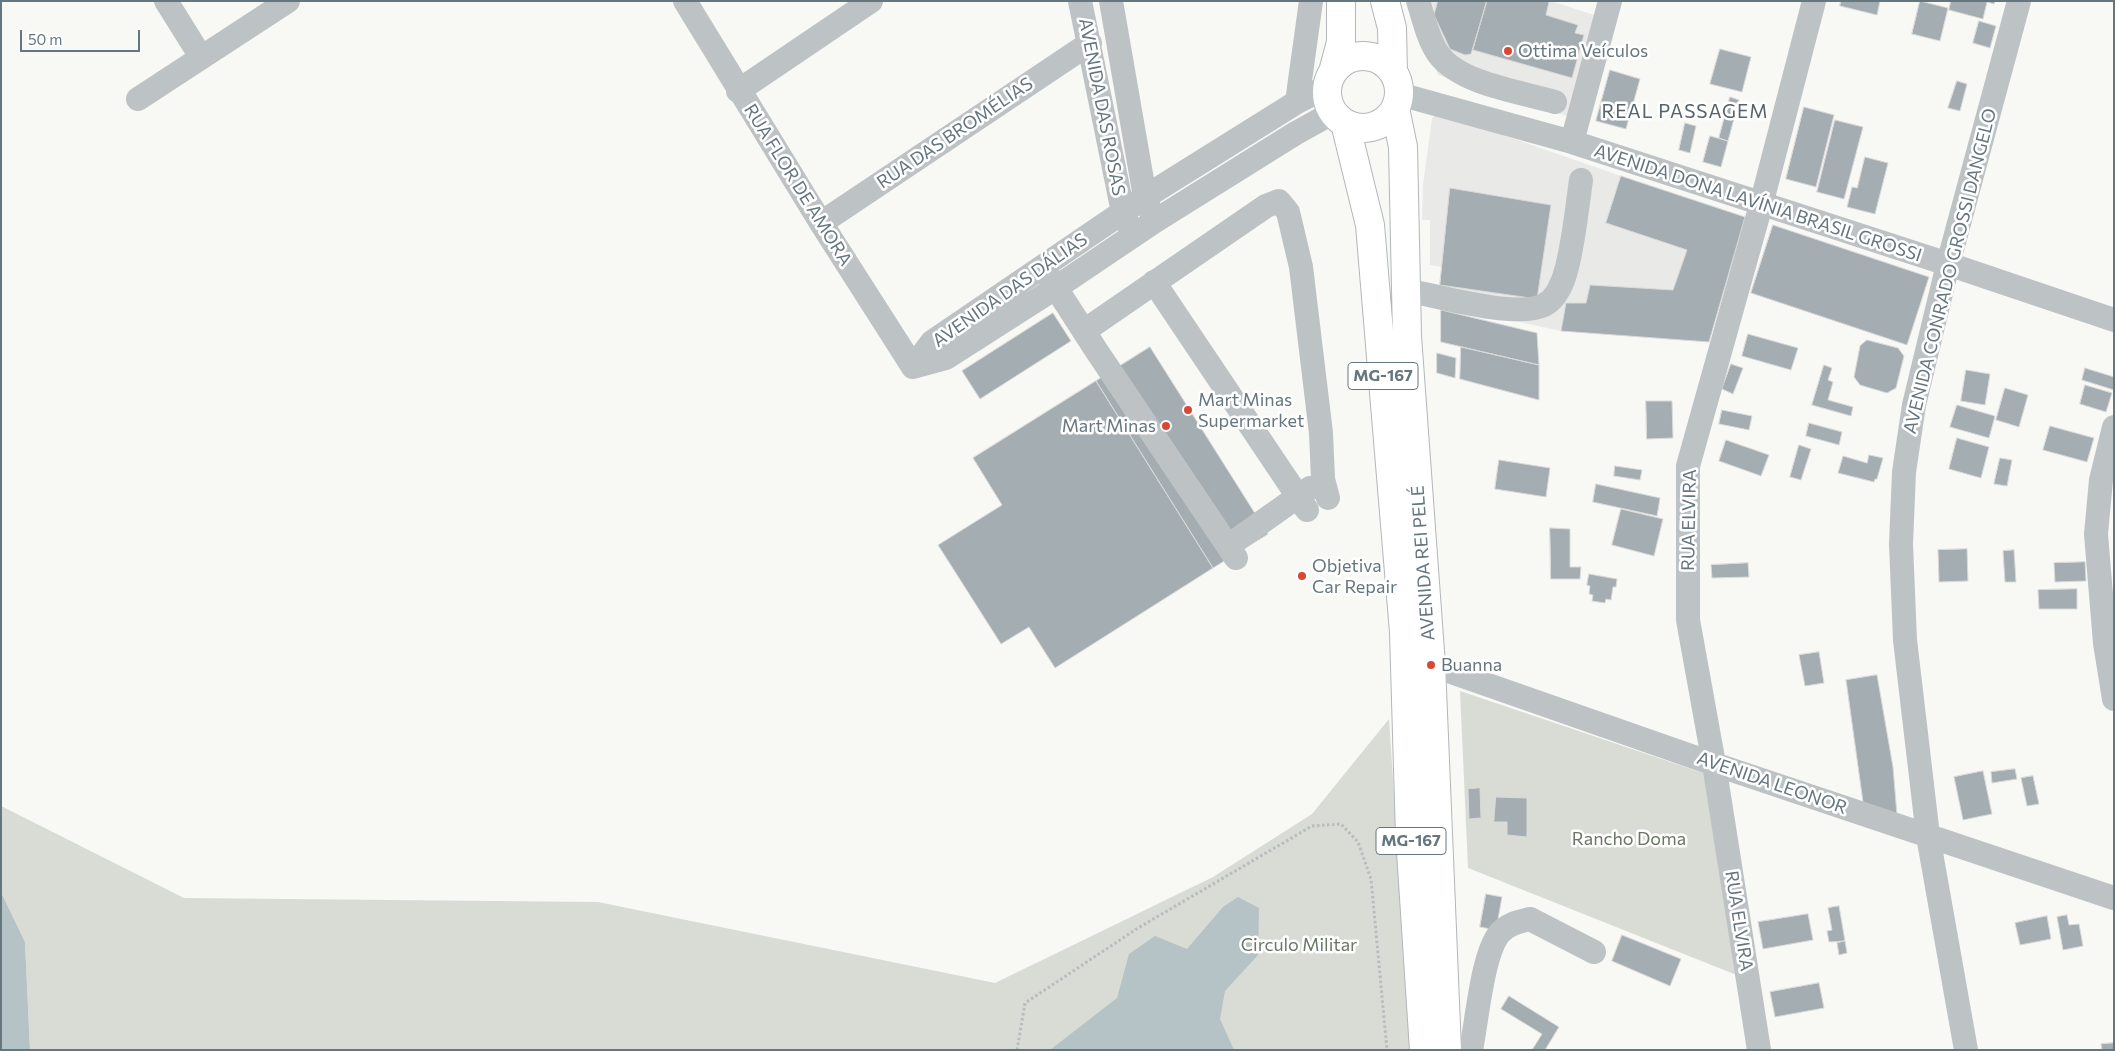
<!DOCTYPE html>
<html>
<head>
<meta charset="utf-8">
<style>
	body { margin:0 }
	#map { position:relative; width:2115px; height:1051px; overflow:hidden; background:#f8f8f5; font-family:Commissioner,sans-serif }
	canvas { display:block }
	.frame { position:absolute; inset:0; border:2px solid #65767e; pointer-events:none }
	.scale { position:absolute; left:20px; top:30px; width:120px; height:22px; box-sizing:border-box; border:2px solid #65767e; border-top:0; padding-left:6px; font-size:15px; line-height:18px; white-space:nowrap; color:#65767e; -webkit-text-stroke:4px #fff; paint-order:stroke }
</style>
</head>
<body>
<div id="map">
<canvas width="2115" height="1051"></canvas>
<div class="frame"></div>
<div class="scale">50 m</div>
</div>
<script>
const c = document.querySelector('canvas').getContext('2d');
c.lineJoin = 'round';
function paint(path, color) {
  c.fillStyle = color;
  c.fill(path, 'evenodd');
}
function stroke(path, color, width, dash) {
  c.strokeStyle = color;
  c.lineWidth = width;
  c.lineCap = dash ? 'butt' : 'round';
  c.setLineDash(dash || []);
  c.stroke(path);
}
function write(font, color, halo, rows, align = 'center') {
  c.font = font + ' Commissioner,sans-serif';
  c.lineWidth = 5;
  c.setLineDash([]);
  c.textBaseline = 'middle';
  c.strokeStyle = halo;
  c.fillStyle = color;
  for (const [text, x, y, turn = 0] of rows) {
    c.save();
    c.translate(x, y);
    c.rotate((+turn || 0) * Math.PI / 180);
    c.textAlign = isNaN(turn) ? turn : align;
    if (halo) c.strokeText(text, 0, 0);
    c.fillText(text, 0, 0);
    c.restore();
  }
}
paint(new Path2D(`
	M1409,1H1551L1597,16L1570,117L1438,75Z
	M1437,112L1621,176L1745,217L1709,342L1561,331L1441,305L1440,285L1442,267L1430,265V220H1422L1423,184L1432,119Z`), '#e9e9e8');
paint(new Path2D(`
	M1460,691L1709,775L1744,978L1468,868Z
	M1389,719L1411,1050H30L25,942L1,892V806L184,898L598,902L995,983L1213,877L1312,814Z`), '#d8dcd5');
paint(new Path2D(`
	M1,892L25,942L30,1050H1Z
	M1238,897L1259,908L1258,955L1225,991L1220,1019L1234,1050H1050L1117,998L1129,954L1155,936L1187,949L1223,907Z`), '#b6c3c6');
const building = new Path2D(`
	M1438,1H1487L1471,54L1465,55L1450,49L1434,15Z
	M1487,1H1547L1549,2L1546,15L1578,25L1575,33L1584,35L1572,78L1473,50Z
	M1841,1H1880L1877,15L1840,6Z
	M1920,1L1948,8L1940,41L1912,34Z
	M1951,1H1995L1994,4L1987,2L1983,19L1949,10Z
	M1979,21L1996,26L1990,48L1973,43Z
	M1720,49L1751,57L1742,92L1710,84Z
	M1610,70L1640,79L1626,129L1596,121Z
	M1957,81L1967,84L1960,111L1948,108Z
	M1730,97L1739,100L1728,141L1719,138Z
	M1804,107L1834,115L1816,187L1786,179Z
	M1835,120L1863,127L1844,199L1817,192Z
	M1685,123L1696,126L1690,153L1679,150Z
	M1710,136L1728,141L1721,167L1703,162Z
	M1865,157L1888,163L1875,214L1847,207L1852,187L1857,188Z
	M1621,176L1745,217L1709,342L1561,331L1566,303H1586L1590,285L1673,290L1687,250L1606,223Z
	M1450,188L1551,205L1537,299L1440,285Z
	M1773,225L1929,277L1907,345L1751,293Z
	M1441,310L1537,333L1539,365L1441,342Z
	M1053,313L1071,341L980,399L962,371Z
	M1748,334L1798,348L1791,370L1742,356Z
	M1867,340L1898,348L1904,356L1896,388L1887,393L1860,385L1854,377L1860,346Z
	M1150,347L1268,534L1213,568L1096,381Z
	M1461,347L1539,365V400L1460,379Z
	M1437,353L1456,358L1455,378L1437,373Z
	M1731,364L1743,368L1733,394L1722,389Z
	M1824,365L1832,368L1828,380L1833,382L1828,400L1853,407L1851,416L1812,405Z
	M2085,368L2114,377V390L2082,380Z
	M1966,370L1990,374L1985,405L1961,401Z
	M1096,381L1213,568L1055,668L1029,627L1001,644L938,545L1002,505L973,458Z
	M2085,385L2112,393L2106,412L2080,404Z
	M2005,388L2028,395L2019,427L1996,420Z
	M1646,401H1672L1673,438L1647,439Z
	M1957,405L1995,416L1989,438L1950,427Z
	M1722,410L1752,416L1749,430L1719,424Z
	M1809,423L1842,432L1839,445L1806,436Z
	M2050,426L2094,438L2087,462L2043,450Z
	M1957,438L1989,447L1981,478L1949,469Z
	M1726,440L1769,455L1761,476L1719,461Z
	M1799,445L1811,449L1801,480L1790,477Z
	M1869,455L1883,458L1877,479H1875L1874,482L1838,473L1843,456L1867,463Z
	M2000,458L2012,460L2007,486L1994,484Z
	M1499,460L1550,468L1546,497L1495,489Z
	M1615,466L1642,470L1640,480L1614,476Z
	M1596,484L1660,498L1657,516L1593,502Z
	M1621,509L1663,519L1654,556L1612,545Z
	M1550,528L1570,529V567H1581L1580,579H1551Z
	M1967,549L1968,581L1939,582L1938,550Z
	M2014,550L2016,582H2005L2003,551Z
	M2085,562L2086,581L2055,582L2054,563Z
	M1748,563L1749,577L1712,578L1711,565Z
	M1589,574L1617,579L1616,587H1613L1611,600L1606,599L1605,603L1592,601L1593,595L1589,594L1590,586L1587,585Z
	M2077,589V609H2039L2038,590Z
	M1819,652L1824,683L1805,686L1799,655Z
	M1877,675L1893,767L1897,815L1863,802L1846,680Z
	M2015,769L2017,779L1992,783L1991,772Z
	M1983,771L1992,814L1963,820L1954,777Z
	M2033,776L2039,804L2027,806L2021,778Z
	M1480,788L1481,818L1469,819L1468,789Z
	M1496,797L1527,798V837L1507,835V822H1494Z
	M1486,894L1502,897L1496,930L1480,927Z
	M1839,906L1845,941L1829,942L1827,931L1832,930L1828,908Z
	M1808,914L1813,940L1763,949L1758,922Z
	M2067,915L2069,925L2079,924L2083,946L2063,950L2057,917Z
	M2047,916L2051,939L2020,945L2015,923Z
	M1622,935L1681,959L1670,986L1612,961Z
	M1845,941L1847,953L1839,955L1837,943Z
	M1819,983L1824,1008L1775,1017L1770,992Z
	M1509,996L1559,1027L1545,1050H1532L1542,1034L1501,1009Z
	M2114,1043V1050H2102L2101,1044Z`);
paint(building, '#a4aeb2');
stroke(building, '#d9d9d8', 1);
const major = new Path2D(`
	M1385,1L1392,28L1393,72
	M1327 92a36 36 0 1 1 72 0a36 36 0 1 1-72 0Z
	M1333,72L1341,42V1
	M1395,108L1403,147L1407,336L1431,665L1447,1050
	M1345,123L1370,225L1404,632L1410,836L1424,1050`);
stroke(major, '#b1b7ba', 30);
stroke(new Path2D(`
	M1017,1050L1025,1003L1138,928L1312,826L1341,824L1358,842L1371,879L1387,1050`), '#b8bcbe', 3, [2.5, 2.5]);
stroke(new Path2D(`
	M166,1L201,57
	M685,1L821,223L913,367
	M1080,1L1123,212L1128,224
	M1111,1L1145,197L1150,210
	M1418,1C1424,19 1428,40 1439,55C1461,84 1521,92 1555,102
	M738,91L871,1
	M1399,94L1572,142L1948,264L2114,320
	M138,99L288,1
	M1297,102L1311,1
	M1572,142L1610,1
	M821,223L1090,43
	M1047,274L1096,350L1236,558
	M1154,282L1307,510
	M1406,290C1437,296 1518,319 1544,305C1557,299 1564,280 1567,267C1574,239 1577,209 1581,180
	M1084,331L1266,206L1279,201L1288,212L1301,267L1321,433L1323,479L1328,498
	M913,367L932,342L1145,197L1297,102L1328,86
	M913,367L946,358L1057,287L1155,221L1296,133L1334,112
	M2114,427L2101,480L2096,534L2105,643L2114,699
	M1228,546L1310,488
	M1431,665L1714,764L2114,898
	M1471,1050C1477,1021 1482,956 1499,934C1507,924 1518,922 1530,919L1594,952
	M1759,1050L1714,764L1688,620V466L1761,205L1814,1
	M1966,1050L1928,836L1905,640L1901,544L1904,472L1914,405L1948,264L2019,1`), '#bdc2c5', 24);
stroke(major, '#fff', 28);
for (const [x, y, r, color] of [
	[1508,51,5,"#d94834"],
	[1188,410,5,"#d94834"],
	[1166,426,5,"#d94834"],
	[1302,576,5,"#d94834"],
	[1431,665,5,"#d94834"]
]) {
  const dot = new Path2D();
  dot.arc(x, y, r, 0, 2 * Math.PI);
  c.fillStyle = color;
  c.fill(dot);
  stroke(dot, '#fff', 2);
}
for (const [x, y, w] of [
	[1383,376,70],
	[1411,841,70]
]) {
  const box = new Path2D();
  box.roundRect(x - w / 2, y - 13.5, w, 27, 4);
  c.fillStyle = '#fff';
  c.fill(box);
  stroke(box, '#65767e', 1);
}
write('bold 16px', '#65767e', null, [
	["MG-167",1383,376],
	["MG-167",1411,841]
]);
write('18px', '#65767e', '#fff', [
	["Ottima Veículos",1518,51],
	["Mart Minas",1198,400],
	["Supermarket",1198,421],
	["Mart Minas",1156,426,"right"],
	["Objetiva",1312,566],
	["Car Repair",1312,587],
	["Buanna",1441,665]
], 'left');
write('18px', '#65767e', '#fff', [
	["AVENIDA DAS ROSAS",1102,107,79],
	["RUA DAS BROMÉLIAS",955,133,-34],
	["RUA FLOR DE AMORA",798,185,58],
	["AVENIDA DONA LAVÍNIA BRASIL GROSSI",1758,203,18],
	["AVENIDA CONRADO GROSSI DANGELO",1950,271,-76],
	["AVENIDA DAS DÁLIAS",1010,290,-35],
	["RUA ELVIRA",1689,520,-89],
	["AVENIDA REI PELÉ",1423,563,-94],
	["AVENIDA LEONOR",1772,783,19],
	["RUA ELVIRA",1739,921,81]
]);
write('18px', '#697763', '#fff', [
	["Rancho Doma",1629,839],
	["Circulo Militar",1299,945]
]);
c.letterSpacing = '1px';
write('19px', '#56636a', '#fff', [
	["REAL PASSAGEM",1685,112]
]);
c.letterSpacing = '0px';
</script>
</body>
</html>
